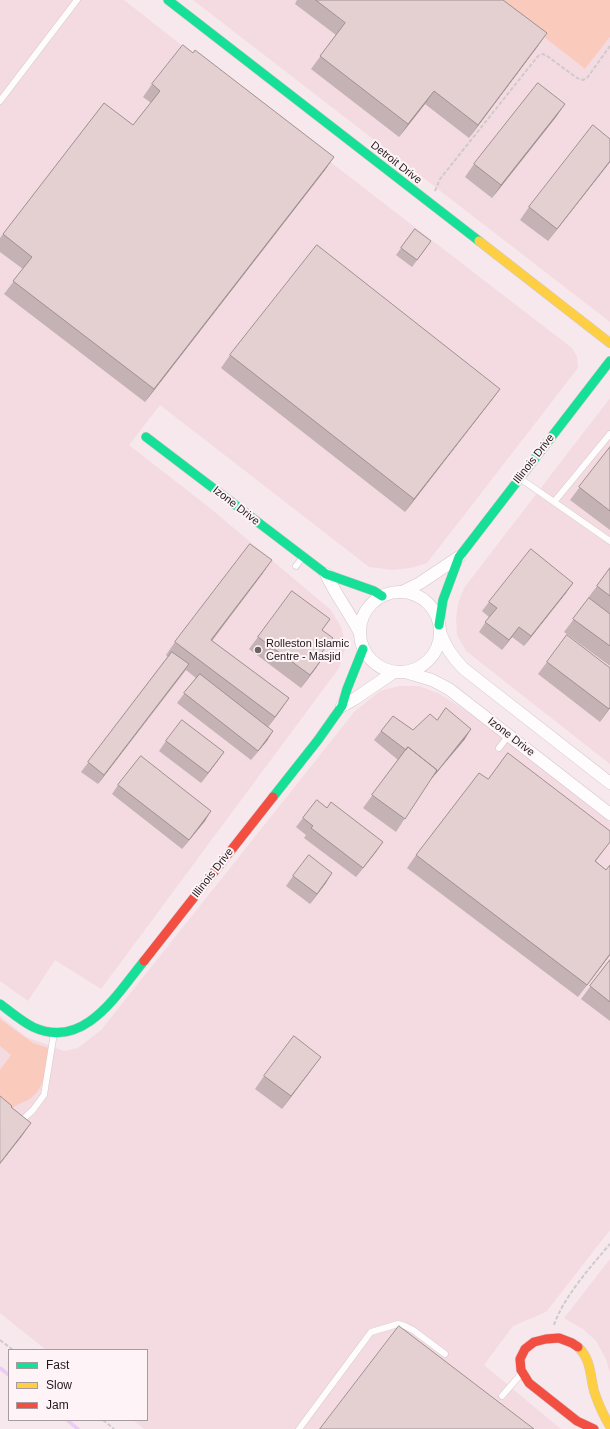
<!DOCTYPE html>
<html>
<head>
<meta charset="utf-8">
<style>
	body { margin:0 }
	#map { position:relative; width:610px; height:1429px; overflow:hidden; background:#f6e8ec; font-family:Arial,sans-serif }
	canvas { display:block }
	.legend { position:absolute; left:8px; top:1349px; width:140px; height:72px; box-sizing:border-box; background:#fef4f7; border:1px solid #a69c9f; margin:0; padding:5px 7px; list-style:none; font-size:12px; color:#21181b }
	.legend li { display:flex; align-items:center; gap:8px; height:20px }
	.legend b { width:20px; border:1px solid #a69c9f }
</style>
</head>
<body>
<div id="map">
<canvas width="610" height="1429"></canvas>
<ul class="legend">
<li><b style="height:5px;background:#16e098"></b>Fast</li>
<li><b style="height:5px;background:#ffcf43"></b>Slow</li>
<li><b style="height:5px;background:#f24e42"></b>Jam</li>
</ul>
</div>
<script>
const c = document.querySelector('canvas').getContext('2d');
c.lineJoin = 'round';
function paint(path, color) {
  c.fillStyle = color;
  c.fill(path, 'evenodd');
}
function stroke(path, color, width, dash) {
  c.strokeStyle = color;
  c.lineWidth = width;
  c.lineCap = dash ? 'butt' : 'round';
  c.setLineDash(dash || []);
  c.stroke(path);
}
function write(font, color, halo, rows, align = 'center') {
  c.font = font + ' Arial,sans-serif';
  c.lineWidth = 4;
  c.setLineDash([]);
  c.textBaseline = 'middle';
  c.strokeStyle = halo;
  c.fillStyle = color;
  for (const [text, x, y, turn = 0] of rows) {
    c.save();
    c.translate(x, y);
    c.rotate((+turn || 0) * Math.PI / 180);
    c.textAlign = isNaN(turn) ? turn : align;
    if (halo) c.strokeText(text, 0, 0);
    c.fillText(text, 0, 0);
    c.restore();
  }
}
paint(new Path2D(`
	M0,0H124L342,171L572,348L577,357L578,368L427,563L411,568L393,570L369,567L160,405L129,445L210,508L331,610L341,627L346,645L339,668L101,989L55,960L28,1001L0,981Z
	M193,0H496L585,69L610,37V322Z
	M610,398V764L466,651L457,635L456,618L458,604L464,588Z
	M399,686H419L440,694L482,721L610,822V1230L546,1312L513,1326L484,1365L561,1429H144L133,1420H147V1350H46L0,1313V1016L26,1037L64,1051L78,1048L101,1030L355,711L380,691Z
	M610,1259V1373L606,1359L596,1341L583,1329L564,1318Z`), '#f4dbe2');
paint(new Path2D(`
	M496,0H610V37L585,69Z
	M0,1019L33,1043L48,1048C46,1065 46,1087 31,1098C26,1102 19,1103 14,1107C10,1110 7,1115 3,1119L0,1116V1070L11,1055L0,1046Z`), '#facabd');
stroke(new Path2D(`
	M0,1368L9,1375
	M67,1420L78,1429`), '#eccbf6', 3.5);
const lane = new Path2D(`
	M0,101L77,0
	M521,479L610,541
	M554,502L610,434
	M296,566L303,557
	M499,748L509,735
	M19,1123L33,1110L44,1095L54,1033
	M502,1396L521,1374
	M299,1429L371,1332L398,1324L405,1326L413,1330L445,1354`);
const street = new Path2D(`
	M326,574C335,594 349,612 359,631
	M360 632a40 40 0 1 1 80 0a40 40 0 1 1-80 0Z
	M402,592L420,583L459,557
	M440,632C445,647 453,658 464,669L610,783
	M405,672L432,680L449,689L610,814
	M342,706L356,698L394,672`);
const fast = new Path2D(`
	M168,0L479,241
	M146,437L326,574L374,591L382,596
	M439,625L443,600L459,557L610,361
	M273,797L318,740L342,706L347,689L363,649
	M0,1004C11,1012 21,1021 33,1027C84,1051 117,994 144,961`);
const slow = new Path2D(`
	M479,241L610,343
	M578,1347C591,1359 590,1375 594,1391C598,1403 603,1415 610,1426`);
const jam = new Path2D(`
	M144,961L273,797
	M578,1347L572,1343L559,1338L546,1339L534,1342L525,1349L520,1359L521,1370L529,1383L577,1421L594,1429`);
stroke(lane, '#d2c7ca', 7);
stroke(street, '#d2c7ca', 13);
stroke(fast, '#d2c7ca', 10);
stroke(slow, '#d2c7ca', 10);
stroke(jam, '#d2c7ca', 10);
stroke(new Path2D(`
	M435,191L440,179L538,56L543,54L547,56L577,78L583,80L587,78L610,46
	M554,1325C563,1298 591,1266 610,1244
	M0,1340L13,1350
	M103,1420L114,1429`), '#cfcacb', 2, [4, 2]);
stroke(lane, '#fefcfc', 6);
stroke(street, '#fefcfc', 12);
stroke(fast, '#16e098', 9);
stroke(slow, '#ffcf43', 9);
stroke(jam, '#f24e42', 9);
paint(new Path2D(`
	M297,0H503L538,46L469,138L425,104L399,137L311,69L336,35L295,4Z
	M193,53L334,157L325,170L145,402L4,294L23,269L0,252V238L3,234L133,125L151,103L143,97L152,84Z
	M565,104L556,117L492,198L465,177L474,164Z
	M610,139V162L548,241L520,220L529,207Z
	M415,229L427,247L412,267L396,255Z
	M230,355L500,389L491,401L405,512L221,368Z
	M610,447V530L570,500Z
	M610,568V666L564,632L589,599L588,598L597,586Z
	M263,573L212,641L289,698L268,727L273,731L251,760L177,703L196,678L186,670L98,784L81,772L168,657L166,655L175,642Z
	M573,583L566,593L524,646L512,637L502,650L479,632L489,617L482,611L489,602Z
	M330,619L322,630V652L316,668L301,688L249,649L258,637Z
	M547,662L610,708L600,722L538,674Z
	M437,720L465,739L430,780L396,832L363,808L398,760L374,740L381,731L413,730Z
	M166,741L224,752L201,783L159,751Z
	M488,779L610,831V842L596,861L606,870L610,865V955L578,997L407,868L416,855Z
	M118,785L205,821L182,849L112,794Z
	M303,818L376,852L356,877L304,838L306,835L296,827Z
	M293,876L326,883L310,904L286,886Z
	M610,960V1021L581,999Z
	M312,1069L282,1109L255,1089L264,1076Z`), '#c4b2b4');
paint(new Path2D(`
	M547,33L538,46L469,138L478,125Z
	M434,91L425,104L399,137L408,124Z
	M565,104L556,117L492,198L501,185Z
	M334,157L325,170L145,402L154,389Z
	M610,161V162L548,241L557,229Z
	M500,389L491,401L405,512L414,499Z
	M272,560L263,573L202,653L211,640Z
	M573,583L566,593L524,646L531,636Z
	M519,627L512,637L502,650L509,640Z
	M325,655L316,668L301,688L310,675Z
	M189,664L182,674L98,784L104,775Z
	M289,698L280,711L266,730L275,717Z
	M610,707V708L600,722Z
	M471,729L465,739L428,783L435,773Z
	M273,731L267,741L251,760L258,751Z
	M224,752L217,762L201,783L208,773Z
	M211,811L205,821L182,849L189,840Z
	M383,842L376,852L356,877L363,868Z
	M332,873L326,883L310,904L317,894Z
	M610,954V955L578,997L587,985Z
	M321,1057L282,1109L291,1096Z
	M31,1123L22,1136L0,1164V1163Z`), '#a09192');
const building = new Path2D(`
	M316,0H503L547,33L478,125L434,91L408,124L320,56L345,23Z
	M183,45L193,53L195,50L334,157L154,389L13,281L32,257L3,234L104,103L133,125L160,91L152,84Z
	M538,83L565,104L501,185L474,164Z
	M593,125L610,139V161L557,229L529,207Z
	M415,229L431,241L417,260L401,248Z
	M317,245L500,389L414,499L230,355Z
	M610,447V511L579,487Z
	M250,544L272,560L211,640L289,698L275,717L175,642Z
	M531,549L573,583L531,636L519,627L509,640L485,622L497,608L489,602Z
	M610,568V596L597,586Z
	M292,591L330,619L322,630L333,638L322,652L325,655L310,675L258,637Z
	M589,598L610,614V646L573,619Z
	M567,635L610,668V707L609,709L547,662Z
	M172,652L189,664L104,775L88,762Z
	M200,674L273,731L258,751L184,693Z
	M446,708L471,729L436,773L437,770L408,747L406,750L381,731L393,716L413,730L430,714L437,720Z
	M182,720L224,752L208,773L166,741Z
	M408,747L437,770L405,819L372,795Z
	M508,753L610,831V842L595,861L606,870L610,865V954L587,985L416,855L479,773L488,779Z
	M141,756L211,811L189,840L118,785Z
	M317,800L327,808L331,802L383,842L363,868L311,828L313,826L303,818Z
	M309,855L332,873L317,894L293,876Z
	M610,960V1002L590,986Z
	M294,1036L321,1057L291,1096L264,1076Z
	M0,1096L12,1106L11,1107L31,1123L0,1163Z
	M399,1326L534,1429H320Z`);
paint(building, '#e4cfd1');
stroke(building, '#a09192', 1);
for (const [x, y, r, color] of [
	[258,650,4,"#6c6164"]
]) {
  const dot = new Path2D();
  dot.arc(x, y, r, 0, 2 * Math.PI);
  c.fillStyle = color;
  c.fill(dot);
  stroke(dot, '#fef4f7', 1.5);
}
write('11px', '#21181b', '#fef4f7', [
	["Detroit Drive",396,163,38],
	["Illinois Drive",534,459,-52],
	["Izone Drive",236,506,38],
	["Izone Drive",511,737,38],
	["Illinois Drive",213,873,-52]
]);
write('11px', '#21181b', '#fef4f7', [
	["Rolleston Islamic",266,644],
	["Centre - Masjid",266,657]
], 'left');
</script>
</body>
</html>
